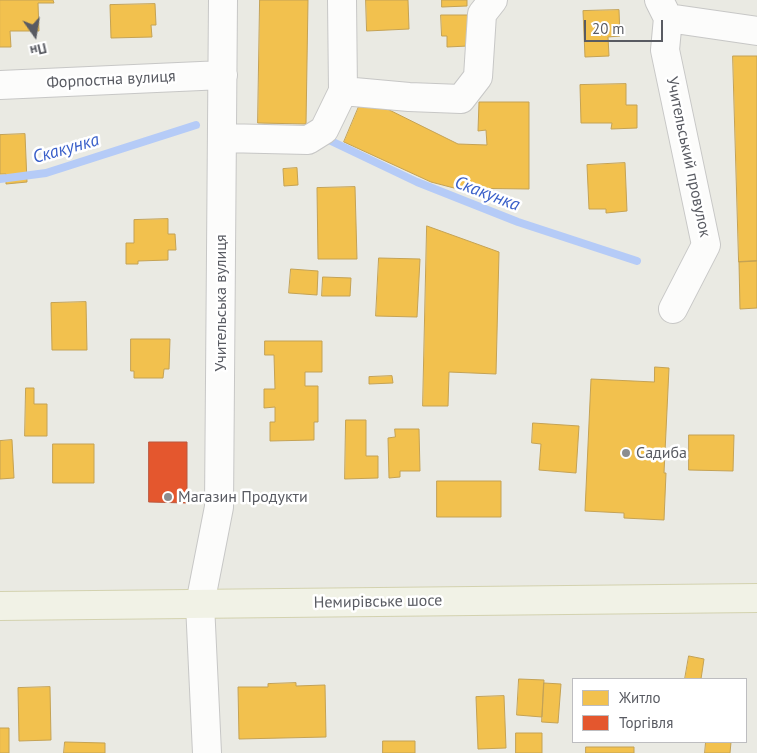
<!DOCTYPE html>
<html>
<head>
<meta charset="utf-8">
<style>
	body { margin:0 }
	#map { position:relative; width:757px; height:753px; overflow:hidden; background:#eaeae3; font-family:"PT Sans",sans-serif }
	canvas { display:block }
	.legend { position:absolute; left:572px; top:678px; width:175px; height:65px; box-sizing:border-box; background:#fff; border:1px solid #bdbdc0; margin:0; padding:6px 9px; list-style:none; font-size:15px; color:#595b62 }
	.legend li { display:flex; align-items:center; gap:10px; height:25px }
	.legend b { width:25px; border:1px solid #bdbdc0 }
	.north { position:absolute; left:10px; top:10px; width:50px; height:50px; -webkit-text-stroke:4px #fff; paint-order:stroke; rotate:167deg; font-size:14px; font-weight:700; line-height:20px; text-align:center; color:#595b62 }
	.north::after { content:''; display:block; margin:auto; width:18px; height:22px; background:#595b62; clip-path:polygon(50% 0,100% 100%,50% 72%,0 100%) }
	.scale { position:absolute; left:584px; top:20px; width:79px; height:22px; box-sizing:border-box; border:2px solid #595b62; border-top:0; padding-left:6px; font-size:15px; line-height:18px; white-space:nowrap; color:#595b62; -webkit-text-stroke:4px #fff; paint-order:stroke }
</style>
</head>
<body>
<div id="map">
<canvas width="757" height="753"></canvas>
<ul class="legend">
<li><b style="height:14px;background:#f2c14e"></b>Житло</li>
<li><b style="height:14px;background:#e4572e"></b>Торгівля</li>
</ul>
<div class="north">Пн</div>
<div class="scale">20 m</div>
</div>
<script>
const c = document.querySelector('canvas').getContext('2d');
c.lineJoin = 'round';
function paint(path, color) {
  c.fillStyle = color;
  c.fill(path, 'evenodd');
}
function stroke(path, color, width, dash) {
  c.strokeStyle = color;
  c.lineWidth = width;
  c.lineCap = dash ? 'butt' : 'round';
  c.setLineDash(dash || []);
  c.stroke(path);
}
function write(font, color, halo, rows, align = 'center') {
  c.font = font + ' "PT Sans",sans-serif';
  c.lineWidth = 5;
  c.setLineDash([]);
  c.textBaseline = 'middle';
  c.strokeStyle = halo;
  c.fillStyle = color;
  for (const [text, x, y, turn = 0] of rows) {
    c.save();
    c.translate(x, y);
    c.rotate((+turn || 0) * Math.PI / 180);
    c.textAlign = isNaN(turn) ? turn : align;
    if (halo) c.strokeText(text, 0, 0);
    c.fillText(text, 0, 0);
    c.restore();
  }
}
const homes = new Path2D(`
	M0,0H53L54,3H38L39,31H10L11,47H0Z
	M260,0H308L306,124L258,123Z
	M366,0H408L409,29L367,31Z
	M442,0H467V6L442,7Z
	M155,4L156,25H151L152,37L111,38L110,5Z
	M619,10L620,36L608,37L609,56L585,57L583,11Z
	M441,15H468V46L447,47V36H442Z
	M733,56H757V261L739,262Z
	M626,84V105H637V128L611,129L612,123H581L580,85Z
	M363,97L458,144L487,145L486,130L478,131L479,102H529V189L454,188L431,182L344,142Z
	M25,134L27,182L6,184V174H0V135Z
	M625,163L627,211L606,213V209H589L587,165Z
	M297,168L298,185L284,186L283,169Z
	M355,187L357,259H318L317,188Z
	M168,219V234H175L176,250H168V260L138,261V264H126V243H134V220Z
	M427,226L499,252L496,374L449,372L448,406H423Z
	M379,258L420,259L417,317L376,316Z
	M757,261V308L740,309L739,262Z
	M291,269L318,271L317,295L289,293Z
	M323,277L351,278L350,296H322Z
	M86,302L87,350H52L51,303Z
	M131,339H170L169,369H164L163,378H134V371H131Z
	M265,341H322V372H305V386H318V422H314V440L270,441V422H275V407L264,408V389H275L274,355H265Z
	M655,367L669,368L664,473H666L664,520L624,518V513L585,511L591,379L654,382Z
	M392,376L393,383L369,384V377Z
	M26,388H34V404H47V436H25Z
	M346,420H366V456H378V478L345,479Z
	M533,423L579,426L576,473L539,470L541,444L532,443Z
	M395,429H419L420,471H400V477L389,478L388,438L395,437Z
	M689,435H734L733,471L689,470Z
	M12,440L14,478L0,479V441Z
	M53,444H94V483H53Z
	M437,481H501V517H437Z
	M689,656L704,659L701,679H685Z
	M519,679L544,680L542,717L517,715Z
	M296,683V686L325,685L326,737L239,739L238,687H268V684Z
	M544,683L561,684L558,723L542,722Z
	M50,687L51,740L19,741L18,688Z
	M504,696L506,748L478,749L476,697Z
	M0,728H9V753H0Z
	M516,733H542V753H516Z
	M383,741H415V753H383Z
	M65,742L105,743V753H64Z
	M706,742H731L730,753H705Z
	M586,747H634V753H586Z`);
paint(homes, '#f2c14e');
stroke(homes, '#c4a254', 1);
const shops = new Path2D(`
	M149,442H187V503L149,502Z`);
paint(shops, '#e4572e');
stroke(shops, '#ba583e', 1);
stroke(new Path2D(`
	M331,141L417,182L518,222L637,261
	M0,179L46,173L196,125`), '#b5cbf7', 8);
const minor = new Path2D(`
	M659,0L668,18L665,50L706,245L673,309
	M668,18L757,31
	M0,85L223,75
	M343,91L409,97L461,99L478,77L482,14L493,0
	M222,138L308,140L324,130L343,91L342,0
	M207,753L200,604L219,507L223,0`);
const major = new Path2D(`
	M0,606L757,598`);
stroke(minor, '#c7c7c6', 30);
stroke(major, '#d3d2af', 30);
stroke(minor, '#fcfcfb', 28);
stroke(major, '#f1f2e6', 28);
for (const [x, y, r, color] of [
	[626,453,5,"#8c8d8f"],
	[168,497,5,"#8c8d8f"]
]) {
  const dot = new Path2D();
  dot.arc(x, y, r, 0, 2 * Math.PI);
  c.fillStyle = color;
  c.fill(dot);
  stroke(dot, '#fff', 2);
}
write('16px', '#595b62', '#fff', [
	["Форпостна вулиця",111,80,-3],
	["Учительський провулок",688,157,78],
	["Учительська вулиця",221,303,-90],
	["Немирівське шосе",378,602,-1]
]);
write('16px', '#595b62', '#fff', [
	["Садиба",636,453],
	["Магазин Продукти",178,497]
], 'left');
write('italic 18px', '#395fc9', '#fff', [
	["Скакунка",66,149,-16],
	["Скакунка",487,194,21]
]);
</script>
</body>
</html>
